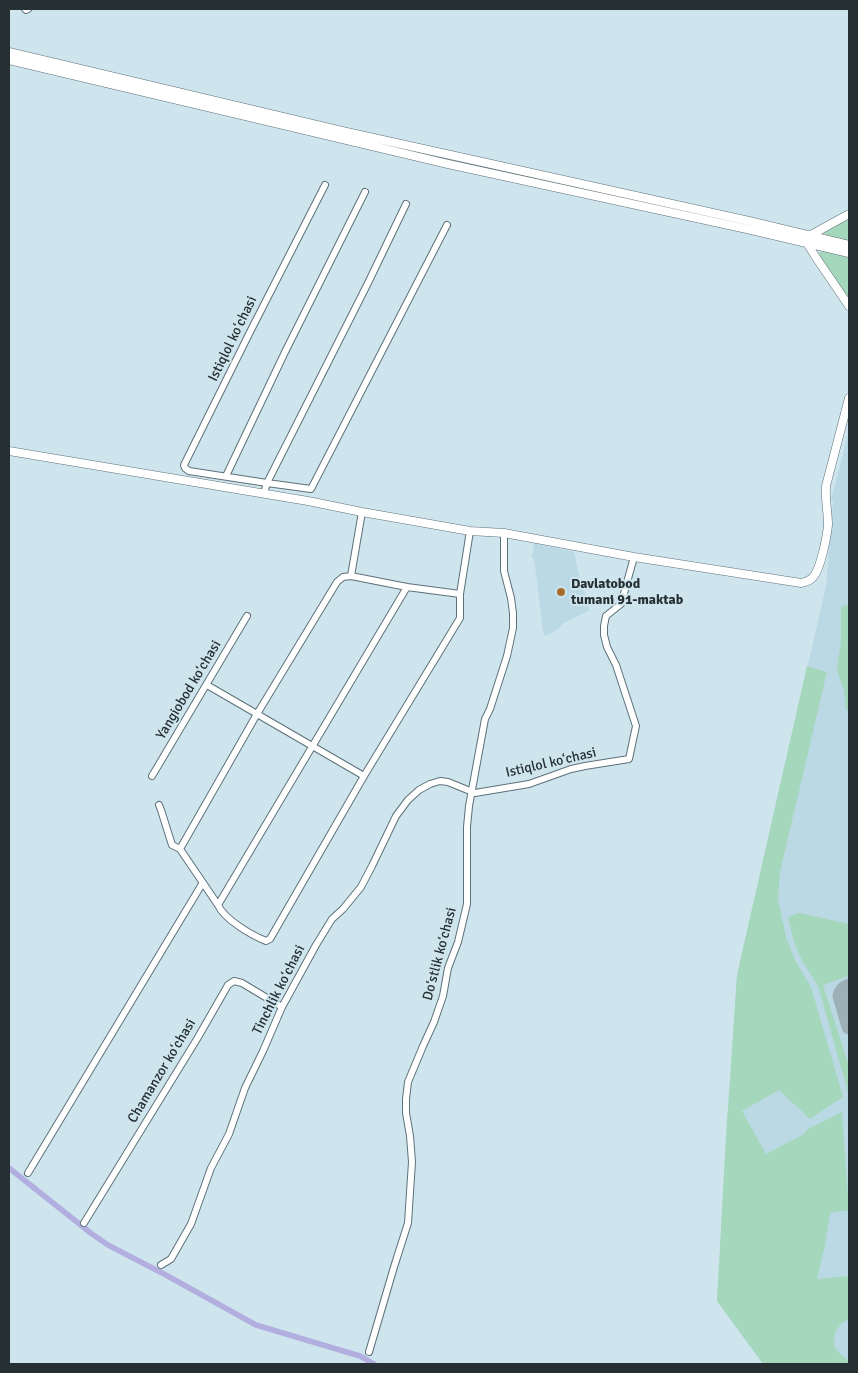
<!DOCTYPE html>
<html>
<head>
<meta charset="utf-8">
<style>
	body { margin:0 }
	#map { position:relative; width:858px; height:1373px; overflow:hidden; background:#cfe5ee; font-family:Signika,sans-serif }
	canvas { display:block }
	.frame { position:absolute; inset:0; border:10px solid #262f32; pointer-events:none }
</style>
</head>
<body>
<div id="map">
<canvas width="858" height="1373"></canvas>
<div class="frame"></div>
</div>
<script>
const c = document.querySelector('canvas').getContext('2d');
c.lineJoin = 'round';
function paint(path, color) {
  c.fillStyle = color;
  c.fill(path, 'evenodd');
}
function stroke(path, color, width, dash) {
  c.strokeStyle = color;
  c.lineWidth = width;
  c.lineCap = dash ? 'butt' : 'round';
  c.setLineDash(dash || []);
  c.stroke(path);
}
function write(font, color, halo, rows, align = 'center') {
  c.font = font + ' Signika,sans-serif';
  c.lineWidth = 4;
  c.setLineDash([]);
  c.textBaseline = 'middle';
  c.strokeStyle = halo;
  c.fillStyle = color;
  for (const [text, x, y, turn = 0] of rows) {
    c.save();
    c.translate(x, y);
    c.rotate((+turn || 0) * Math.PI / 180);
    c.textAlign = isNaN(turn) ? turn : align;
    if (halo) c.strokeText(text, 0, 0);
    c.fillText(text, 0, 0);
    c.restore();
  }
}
paint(new Path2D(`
	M849,430V1364H763L717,1301L737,975L826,586L833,501L831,500Z
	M534,543L574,552L582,588L586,595L584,597L590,610L562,624L559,629L545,636L543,631L534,558H532Z`), '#bbd9e5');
paint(new Path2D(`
	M849,217V241L828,237L825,234L824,231Z
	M824,251L849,258V302L818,255L820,252Z
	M846,605L849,606V710H846L844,690L838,673L837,665L841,643V607Z
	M807,666L827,672L780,872L778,899L786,937L795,960L811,987L843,1097L810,1119L779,1090L742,1111L766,1154L804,1134L808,1129L842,1112L849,1210L830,1213L825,1245L817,1279L849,1276V1319L841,1324L835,1332L834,1346L839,1353L849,1361V1364H763L717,1301L726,1136L737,975Z
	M800,913L849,924V976L823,985L849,1066V1102V1096L818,986L802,961L794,942L788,918L795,914Z`), '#a5d7bc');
stroke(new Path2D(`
	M9,1168L92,1234L108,1245L164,1274L256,1325L360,1356L374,1364`), '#b2afe0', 5.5);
stroke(new Path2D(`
	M849,986C844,988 841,990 840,996L849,1027`), '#9eb0b7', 15);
const minor = new Path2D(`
	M25,9L26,10L28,9
	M406,204L368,283L267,483L311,489L447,225
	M226,476L286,350L365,192
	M264,493L267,483L189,471L185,468L184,465L250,332L325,185
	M362,512L351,576L343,577L337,582L257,714L180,849L218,905C224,919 251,935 266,941L270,939L364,776L460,618V594L470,531
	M351,576L407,587L460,594
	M207,685L364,776
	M152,776L247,616
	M159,805L161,810L172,845L180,849
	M218,905L407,587
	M28,1173L202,884
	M84,1223L197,1039L228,985L234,981L242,983L282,1007
	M161,1265L171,1259L191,1224L211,1168L229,1134L245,1088L263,1051L282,1007L316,945L332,919L343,909L361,887L372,866L396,816L408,800L419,790L430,784L440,781L448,782L475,793L529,784L571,769L585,766L629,759L636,726L616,665L607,647L604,635V626L606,616L621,604L634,557
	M369,1352L394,1267L408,1223L412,1162L410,1136L406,1113V1099L408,1082L423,1046L434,1022L443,996L448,968L458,942L467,904V827L469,806L485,719L490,709L507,656L513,628V613L511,598L504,571V533`);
const tertiary = new Path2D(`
	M9,52L342,131L749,221L849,245
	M9,60L448,164L747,229L849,253
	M809,236L849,214
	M807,243L815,256L849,306
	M9,451L308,501L362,512L470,531L504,533L634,557L801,583C807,582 811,580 814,576C821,567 827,536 828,525C828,512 825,499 826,486L849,398`);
stroke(minor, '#5d7179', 8);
stroke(tertiary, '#5d7179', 9);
stroke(minor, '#fff', 6);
stroke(tertiary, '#fff', 8);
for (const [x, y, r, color] of [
	[561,592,5,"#a56c2a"]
]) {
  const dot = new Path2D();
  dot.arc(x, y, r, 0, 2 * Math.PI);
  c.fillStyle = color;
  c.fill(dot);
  stroke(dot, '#cfe5ee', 2);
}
write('14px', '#262f32', '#cfe5ee', [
	["Istiqlol koʻchasi",233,339,-64],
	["Yangiobod koʻchasi",189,690,-59],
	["Istiqlol koʻchasi",551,763,-13],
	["Doʻstlik koʻchasi",440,954,-75],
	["Tinchlik koʻchasi",279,990,-63],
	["Chamanzor koʻchasi",162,1071,-59]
]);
write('bold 14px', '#262f32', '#cfe5ee', [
	["Davlatobod",571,584],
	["tumani 91-maktab",571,600]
], 'left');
</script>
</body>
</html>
